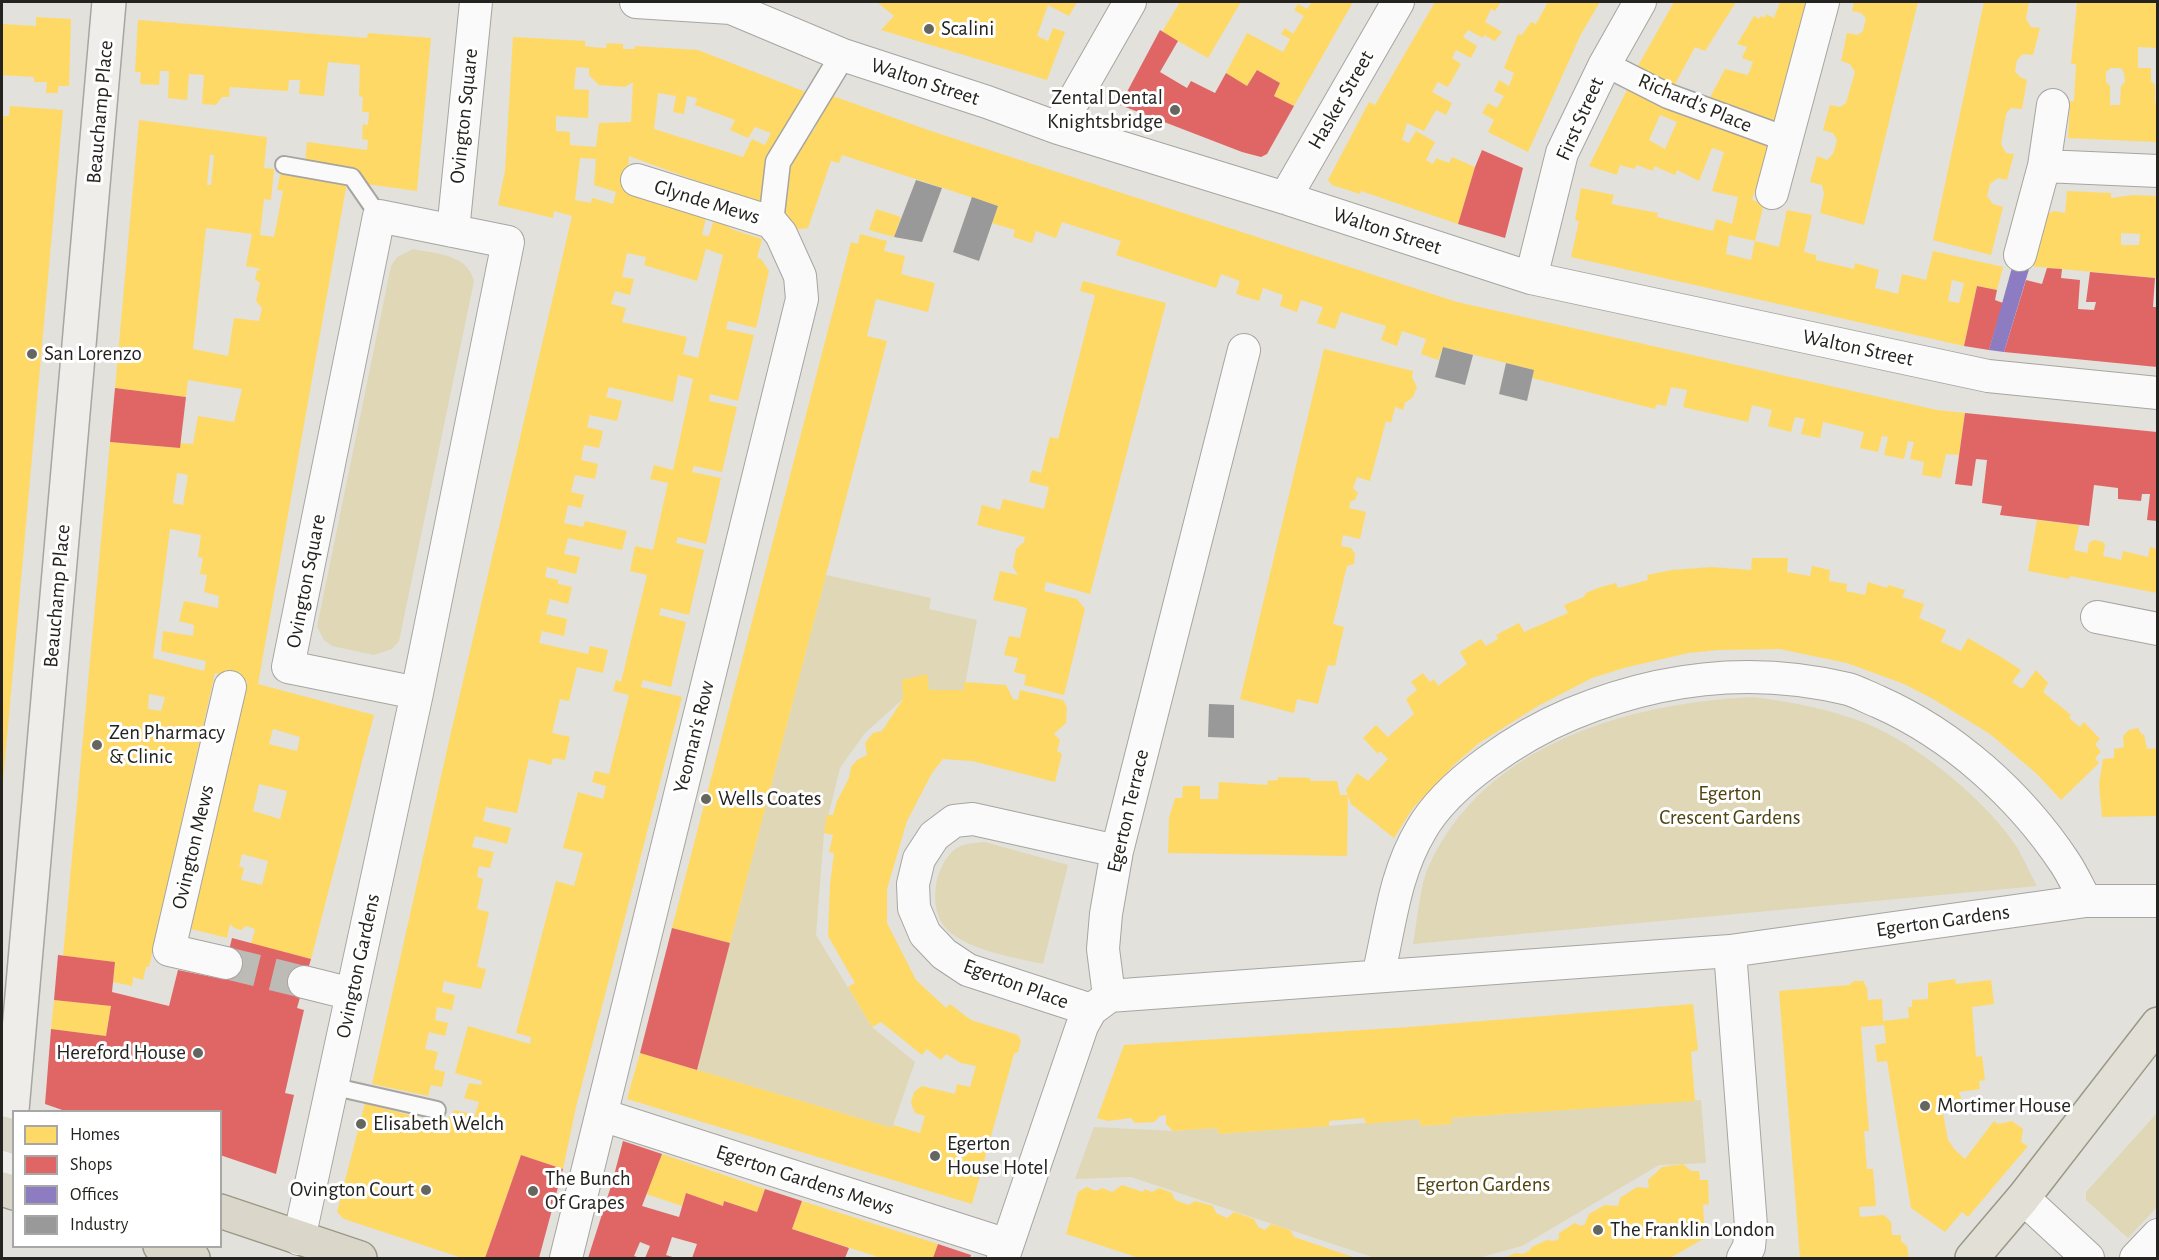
<!DOCTYPE html>
<html>
<head>
<meta charset="utf-8">
<style>
	body { margin:0 }
	#map { position:relative; width:2159px; height:1260px; overflow:hidden; background:#e2e1dc; font-family:"Alegreya Sans",sans-serif }
	canvas { display:block }
	.frame { position:absolute; inset:0; border:3px solid #24231f; pointer-events:none }
	.legend { position:absolute; left:12px; top:1110px; width:210px; height:138px; box-sizing:border-box; background:#fff; border:2px solid #a7a7a5; margin:0; padding:8px 10px; list-style:none; font-size:18px; color:#24231f }
	.legend li { display:flex; align-items:center; gap:12px; height:30px }
	.legend b { width:30px; border:2px solid #a7a7a5 }
</style>
</head>
<body>
<div id="map">
<canvas width="2159" height="1260"></canvas>
<div class="frame"></div>
<ul class="legend">
<li><b style="height:16px;background:#ffd966"></b>Homes</li>
<li><b style="height:16px;background:#e06666"></b>Shops</li>
<li><b style="height:16px;background:#8e7cc3"></b>Offices</li>
<li><b style="height:16px;background:#999"></b>Industry</li>
</ul>
</div>
<script>
const c = document.querySelector('canvas').getContext('2d');
c.lineJoin = 'round';
function paint(path, color) {
  c.fillStyle = color;
  c.fill(path, 'evenodd');
}
function stroke(path, color, width, dash) {
  c.strokeStyle = color;
  c.lineWidth = width;
  c.lineCap = dash ? 'butt' : 'round';
  c.setLineDash(dash || []);
  c.stroke(path);
}
function write(font, color, halo, rows, align = 'center') {
  c.font = font + ' "Alegreya Sans",sans-serif';
  c.lineWidth = 6;
  c.setLineDash([]);
  c.textBaseline = 'middle';
  c.strokeStyle = halo;
  c.fillStyle = color;
  for (const [text, x, y, turn = 0] of rows) {
    c.save();
    c.translate(x, y);
    c.rotate((+turn || 0) * Math.PI / 180);
    c.textAlign = isNaN(turn) ? turn : align;
    if (halo) c.strokeText(text, 0, 0);
    c.fillText(text, 0, 0);
    c.restore();
  }
}
paint(new Path2D(`
	M413,249C437,254 467,254 474,281L399,641L392,649L374,655L332,646L324,640L317,627L391,266L397,257Z
	M826,575L931,598L929,609L977,620L964,690H929L927,675L902,680L903,699L865,733L840,768L824,833L816,935L872,1027L915,1062L892,1128L697,1070Z
	M1753,697C1793,702 1835,710 1872,726C1922,748 1989,803 2018,849C2025,861 2030,874 2037,886L1413,944C1417,924 1420,885 1428,868C1483,744 1628,703 1753,697Z
	M985,842L1068,865L1043,964C1013,957 976,952 951,933C927,915 932,869 954,850C962,843 974,843 985,842Z
	M1701,1100L1706,1163L1659,1165L1522,1246L1478,1258H1375L1131,1177L1075,1179L1094,1127L1173,1131L1217,1128L1219,1134L1419,1119L1421,1126L1451,1124V1118Z
	M2157,1113V1207L2128,1238L2086,1200V1192Z`), '#dfd7b6');
paint(new Path2D(`
	M877,2H1077L1069,16L1048,5L1037,36L1048,41L1053,28L1065,32L1047,80L881,30L894,16Z
	M1180,2H1241L1208,58L1162,32Z
	M1312,2H1353L1294,106L1274,96L1280,83L1257,70L1247,86L1226,73L1247,33L1283,52L1290,39L1281,34L1285,28L1293,34L1304,16L1294,10L1298,4L1307,9Z
	M1435,2H1501L1495,11L1491,9L1485,22L1502,32L1495,41L1484,35L1483,38L1468,30L1463,37L1477,46L1471,58L1456,50L1452,58L1461,64L1448,87L1438,82L1432,92L1452,103L1446,115L1436,110L1424,131L1407,123L1402,140L1409,143L1416,131L1435,142L1426,160L1433,164L1436,158L1449,163L1452,157L1475,167L1458,224L1361,191L1360,194L1332,185L1328,180L1369,102L1375,105Z
	M1548,2H1600L1581,34L1528,152L1488,132L1494,120L1482,113L1488,103L1497,108L1504,96L1494,91L1499,80L1509,86L1514,73L1504,68L1518,34L1522,35L1531,22L1536,24Z
	M1674,2H1736L1705,51L1695,47L1675,84L1683,88L1679,95L1634,73Z
	M1780,2H1811L1776,131L1738,116L1740,108L1728,105L1725,112L1706,105L1725,69L1748,75L1753,62L1742,58L1747,47L1737,44L1754,16L1759,19L1761,16L1765,18L1766,14L1774,18Z
	M1854,2H1918L1864,225L1820,213L1824,194L1822,185L1810,182L1817,156L1827,160L1833,154L1837,140L1833,133L1823,130L1830,105L1840,107L1846,103L1855,72L1850,64L1841,61L1847,33L1858,35L1863,31L1866,18L1861,13L1852,11Z
	M1984,2H2029L2026,19L2031,27L2040,28L2033,55L2023,54L2017,60L2015,71L2020,77L2027,80L2022,109L2011,108L2006,114L2001,144L2006,153L2014,154L2007,180L1998,178L1990,184L1987,196L1993,204L2003,207L1991,255L1933,240Z
	M2090,2H2157V48L2138,47V68H2151V81L2155,85V103H2157V142L2068,138L2070,101H2074L2076,64H2071L2077,3ZM2111,68H2121L2124,73L2125,82L2121,86L2120,105H2110V86L2106,82V72Z
	M36,17L71,19L69,86H58V93H46L47,82H34V77L2,75V24L36,26Z
	M138,20L367,38L368,33L431,38L417,191L366,184L305,163L307,142L367,150L368,140L362,139L363,124L368,125L369,112H362L363,97L359,96L360,65L328,62L324,96L299,94L300,80H289L288,91L230,87L229,97H222L216,105L202,104L204,75L189,74L187,100L168,98L169,71H160L159,85L140,84L141,72H135Z
	M513,37L585,41V46L591,47L606,48L607,43L623,44V49H635V46L698,50L811,94L765,206L629,156L627,194L707,214L702,235L709,236L714,219L734,230L762,239L757,258L761,259L769,271L756,328L728,321L726,329L754,335L738,401L710,394L709,401L737,407L722,472L694,466L692,472L721,478L706,544L678,537L676,543L704,550L689,615L661,608L660,612L659,615L686,622L671,687L643,680L641,687L682,697L576,1107L563,1169L521,1155L485,1258H462L344,1219L337,1212L365,1103L443,1124L455,1110L475,1115L479,1102L464,1098L469,1083L481,1085L482,1081L455,1073L468,1026L530,1044L531,1037L516,1033L556,881L574,886L583,853L563,848L578,792L603,799L606,786L592,782L595,771L609,774L629,695L613,691L616,680L621,682L647,575L630,571L635,546L653,550L668,483L650,479L654,465L673,470L693,379L678,375L673,402L609,387L606,397L622,401L617,421L590,415L587,427L603,431L599,448L584,445L581,460L598,464L595,479L575,475L571,492L584,495L581,508L568,505L564,523L583,527L585,521L627,531L622,550L568,538L564,554L580,557L576,574L547,567L545,577L558,580V584L572,587L568,604L550,599L546,614L567,619L564,636L542,631L539,643L588,654L590,646L608,650L603,673L577,667L569,701L560,699L552,733L570,737L565,760L553,758L551,765L529,759L517,813L486,807L483,821L511,828L507,844L475,836L472,847L494,852L490,868L479,866L477,877L483,879L477,909L489,912L477,967L486,969L481,989L444,981L442,992L455,995L452,1010L437,1007L435,1020L448,1023L445,1036L429,1032L425,1049L438,1052L434,1069L445,1072L442,1087L431,1085L428,1096L372,1084L449,741L572,216L554,211L553,218L498,205L505,171ZM576,67L589,68V75L599,85L625,87L633,82L631,122L599,123L596,147L570,145V132L556,131V116L588,118L589,90L574,89ZM658,93L676,96L673,112L684,114L687,96L697,98L695,105L735,120L730,130L748,138L755,127L771,133L765,145L752,139L743,157L654,129ZM580,158L596,159L594,185L616,192L613,204L592,198L591,203L575,200ZM706,249L723,255L698,358L683,354L687,337L622,322L626,308L611,304L615,291L630,295L634,279L622,277L627,253L646,257L644,265L697,281Z
	M1630,84L1771,140L1752,200L1764,203L1755,241L1779,247L1787,210L1812,215L1804,252L1816,255V260L1854,269L1855,263L1879,270L1875,288L1898,294L1902,274L1926,280L1933,251L2003,267L1997,290L1977,286L1964,346L1571,257L1579,221L1575,220L1581,188L1614,195L1611,204L1658,213L1657,217L1713,231L1716,219L1732,224L1738,197L1712,191L1724,152L1712,148L1699,181L1677,170L1675,175L1654,166L1653,171L1637,165L1634,169L1620,165L1617,175L1589,166ZM1660,115L1677,122L1665,149L1649,140ZM1729,235L1755,241L1751,260L1726,254ZM1952,280L1964,283L1959,303L1948,301Z
	M827,94L931,131L1457,302L1937,410L1965,413L1959,455L1946,454L1941,478L1922,475L1924,462L1910,459L1914,442L1908,441L1904,459L1884,455L1888,437L1882,436L1878,452L1860,448L1864,432L1823,422L1820,438L1801,434L1805,419L1795,417L1791,432L1768,426L1772,410L1752,405L1748,422L1683,407L1687,390L1671,387L1666,406L1657,404L1655,409L1532,378L1534,370L1443,347L1438,360L1421,354L1426,339L1402,331L1397,346L1381,340L1386,326L1341,312L1335,329L1317,323L1323,307L1301,300L1297,312L1280,306L1283,295L1263,288L1259,301L1236,294L1240,281L1221,274L1216,288L1116,255L1121,241L1062,222L1056,238L1036,231L1032,243L1013,237L1015,230L992,223L998,206L842,155L839,163L831,161L808,228L792,230L781,208L789,189L780,186L806,129L814,131Z
	M10,106L63,110L3,782H2V116H9Z
	M139,120L267,137L264,168L274,169L271,200L264,199L260,235L274,237L283,191L277,190L281,170L347,182L258,684L374,715L311,959L251,944L255,929L246,926L241,930L234,928L230,924L227,938L187,928L247,681L215,673L149,967H146L143,980L133,977L132,986L113,982L115,962L63,956L110,442L180,448V443L193,444L198,416L234,422L242,389L188,380L186,397L115,388ZM210,155H214L211,185H207ZM206,228L252,234L246,266L261,269L257,271L255,279L260,283L256,301L262,308L259,321L234,318L228,356L193,349ZM177,473L188,475L183,505L173,503ZM170,529L201,535L198,557L203,558L200,574L207,575L204,592L219,596L218,608L184,601L179,621L194,625L193,636L163,631L161,651L206,661L204,671L153,658ZM149,694L165,697L161,711L148,709ZM273,729L300,737L297,751L269,744ZM259,784L287,791L280,819L253,811ZM242,854L268,861L262,885L241,880L244,868L239,866Z
	M2067,191L2111,193V198L2133,195L2157,196V278L2030,266L2045,215L2054,211L2065,213ZM2121,233L2140,234L2139,245H2121Z
	M876,209L901,217L894,237L869,230Z
	M860,234L887,241L884,251L905,256L901,274L935,283L928,312L876,299L867,336L887,341L730,943L672,928L851,242L858,244Z
	M1083,281L1166,303L1090,594L1046,582L1044,591L1077,599L1085,609L1064,695L1024,685L1026,675L1014,672L1018,658L1004,655L1009,636L1020,638L1027,608L993,600L1000,571L1018,575L1013,567L1016,549L1024,542L1025,537L977,525L982,505L1000,510L1003,499L1044,509L1049,487L1029,482L1032,470L1041,473L1050,437L1058,439L1095,295L1080,291Z
	M1324,349L1413,371L1412,377L1417,387L1413,397L1405,403L1403,410L1395,407L1391,423L1386,421L1370,481L1357,477L1353,488L1358,493L1355,500L1350,502L1349,508L1366,512L1360,539L1343,535L1341,546L1351,548L1355,554L1354,564L1347,566L1333,624L1344,627L1335,666L1328,665L1318,704L1297,699L1294,713L1240,699Z
	M2037,520L2079,525L2074,550L2087,553L2089,543L2094,540L2103,542L2105,546L2103,556L2121,560L2123,551L2148,557L2150,547L2157,549V593L2070,576L2069,579L2028,571Z
	M1752,558H1788L1787,572L1810,576L1812,566L1830,570L1829,581L1847,584L1846,591L1865,595L1868,582L1887,588L1888,585L1905,590L1902,597L1924,604L1919,618L1946,630L1941,642L1961,651L1968,638L2001,657L2021,670L2012,682L2022,689L2036,670L2048,683L2043,692L2071,715L2069,718L2080,727L2084,722L2100,739L2095,744L2101,752L2095,758L2099,763L2061,800L2037,774L1990,734L1933,699L1904,684L1847,663L1813,656L1780,649L1719,650L1688,653L1624,668L1592,678L1538,706L1479,743L1456,763L1413,808L1394,838L1351,804L1346,790L1357,773L1368,781L1388,759L1380,751L1378,754L1363,738L1376,725L1388,737L1414,714L1406,699L1417,690L1411,682L1423,673L1430,682L1434,679L1438,686L1467,664L1460,652L1481,639L1486,646L1498,639L1496,635L1519,623L1524,632L1568,613L1564,605L1584,597L1586,593L1598,588L1616,583L1618,588L1648,580L1647,575L1672,570L1712,567L1751,570Z
	M927,674L929,690H964V682L1006,685L1013,699L1018,700L1020,690L1063,700L1067,707L1066,723L1054,734L1060,740L1057,751L1062,754L1055,782L972,761L943,759L932,773L907,821L887,889V923L916,980L946,1008L950,1004L971,1020L1018,1035L1021,1041L1018,1052L1014,1054L972,1204L627,1099L640,1053L892,1128L893,1125L920,1133L925,1116L915,1113L911,1103L914,1092L922,1086L955,1094L957,1084L970,1087L976,1066L961,1063L946,1054L941,1060L927,1049L922,1055L881,1022L872,1027L848,987L855,983L828,936L830,885L834,853L829,852L833,835L824,833L827,815H833L837,801L849,778L851,767L857,760L867,755L865,743L873,733L882,731L903,699L902,680Z
	M2138,728L2142,735L2144,734L2147,749L2157,748V816L2102,817L2099,784L2103,759L2114,758V749L2124,747L2123,736L2129,730Z
	M1278,777L1310,778V781H1337L1340,795H1348L1347,856L1168,853L1169,818L1175,798H1182L1183,786H1200V799H1218L1219,782L1268,785L1267,781L1278,780Z
	M1955,979L1956,984L1991,980L1994,1004L1972,1007L1976,1057L1982,1056L1985,1080L1979,1081L1980,1089L1959,1092L1961,1098L1959,1104L1948,1109L1942,1108L1948,1140L1955,1150L1965,1159L1994,1121L1998,1124L2012,1121L2023,1129L2021,1142L2028,1146L1968,1217L1962,1212L1945,1232L1911,1208L1887,1061L1877,1062L1875,1045L1886,1043L1884,1025L1861,1027L1869,1131H1864L1867,1169H1873L1876,1206L1859,1207L1860,1217L1884,1215L1891,1222L1892,1235H1901V1241L1907,1246L1909,1258H1800L1779,991L1849,985L1854,981H1863L1867,988L1868,1000L1882,999L1883,1021L1909,1018L1908,1007H1912V1000L1928,999V983Z
	M54,1000L111,1006L106,1036L51,1029Z
	M1693,1004L1698,1050L1691,1052L1695,1101L1451,1118L1452,1124L1421,1126L1419,1119L1366,1124L1364,1118L1329,1121V1126L1219,1134L1217,1128L1173,1131L1166,1124V1115L1160,1116L1154,1122L1135,1123L1131,1118L1108,1121L1097,1118L1124,1045L1409,1027Z
	M662,1154L765,1189L757,1212L724,1201L723,1206L686,1193L682,1206L646,1194Z
	M1683,1164L1691,1171H1699L1700,1180H1708L1709,1204L1703,1205L1705,1238L1670,1258H1503L1516,1253L1523,1254L1529,1251L1532,1247L1547,1240L1554,1241L1559,1239V1233L1575,1223L1581,1226L1585,1224L1589,1214L1605,1205L1618,1206L1620,1198L1637,1187L1649,1188L1648,1180L1662,1167Z
	M1122,1185L1143,1192L1144,1189L1152,1192L1159,1188L1172,1193L1175,1200L1189,1205L1195,1201L1213,1206L1216,1213L1227,1218L1234,1212L1254,1219L1258,1227L1265,1230L1271,1224L1290,1230L1294,1237L1356,1258H1139L1066,1234L1078,1192L1087,1187L1096,1191L1102,1188L1112,1192Z
	M802,1201L938,1244L933,1258H881L792,1229Z`), '#ffd966');
paint(new Path2D(`
	M1160,30L1178,41L1160,72L1187,88L1191,81L1215,93L1226,73L1247,86L1257,70L1280,83L1274,96L1294,106L1267,154L1261,157L1242,152L1120,105Z
	M1482,150L1523,168L1505,238L1458,224L1475,167Z
	M2047,268L2062,269L2061,278L2080,280L2078,309L2094,310L2096,302H2086L2090,272L2155,278L2153,307H2157V367L2004,352L2026,280L2042,284Z
	M1977,286L1997,290L1995,300L2003,303L1989,350L1964,346Z
	M115,388L186,397L180,448L110,442Z
	M1965,413L2157,432V521L2147,520L2150,494H2142L2141,501L2118,499V488L2094,485L2089,526L2000,515L2002,506L1982,503L1987,460L1976,459L1972,486L1955,484Z
	M672,928L730,943L697,1070L640,1053Z
	M232,938L311,959L297,1008L304,1010L285,1093L294,1095L276,1174L220,1155V1112H68L45,1104L51,1029L106,1036L111,1006L54,1000L58,955L115,962L112,992L169,1006L178,970L222,979Z
	M623,1141L662,1154L642,1206L679,1217L686,1193L723,1206L724,1201L757,1212L765,1189L802,1201L792,1229L849,1248L845,1258H692L697,1244L672,1237L666,1255L676,1258H645L650,1246L640,1242L634,1256L640,1258H588L612,1183Z
	M521,1155L563,1169L539,1258H485Z
	M938,1244L971,1255L970,1258H933Z`), '#e06666');
paint(new Path2D(`
	M2013,264L2030,266L2004,352L1989,350Z`), '#8e7cc3');
paint(new Path2D(`
	M916,180L942,188L922,242L894,237Z
	M972,197L998,206L979,261L953,252Z
	M1443,347L1473,355L1465,385L1435,377Z
	M1506,363L1534,370L1527,401L1499,394Z
	M1209,704L1234,705V738L1208,737Z`), '#999');
stroke(new Path2D(`
	M226,963L304,982`), '#bcbbb6', 32, [32, 16]);
const service = new Path2D(`
	M284,165L352,177L379,216
	M331,1086L437,1110`);
const pedestrian = new Path2D(`
	M1605,64L1668,96L1786,139
	M771,222L778,162L843,55`);
const minor = new Path2D(`
	M636,2L731,8L843,55L987,102L1058,128L1285,198L1531,278L1988,376L2158,393
	M1058,128L1130,2
	M2044,166L2053,105
	M1772,193L1823,2
	M1285,198L1398,2
	M453,231L476,2
	M2020,255L2044,166L2158,171
	M1531,278L1562,153L1605,64L1640,2
	M2097,617L2158,629
	M1730,951L1751,1226L1749,1247L1743,1258
	M226,963L169,950L230,687
	M1378,976C1390,926 1394,875 1421,830C1448,782 1521,735 1571,714C1660,677 1753,666 1848,689C1858,692 1869,698 1879,702C1953,735 2020,795 2065,863C2073,875 2079,889 2086,901
	M304,982L352,994
	M1109,996L1730,951L2086,901H2158
	M1109,996L1103,949L1106,914L1117,851L1244,350
	M1091,1010L968,970L944,954L925,934L914,908L913,884L919,859L934,836L954,821L973,819L1117,851
	M602,1115L1007,1245
	M2023,1198L2088,1258
	M299,1239L417,693L508,242L379,216L288,667L417,693
	M566,1258L802,299L800,276L781,234L771,222L637,180
	M1003,1258L1082,1026L1091,1010L1107,998
	M2136,1258L2158,1235`);
const secondary = new Path2D(`
	M5,1190L109,2`);
const primary = new Path2D(`
	M1972,1258L2023,1198L2158,1024`);
const trunk = new Path2D(`
	M2,1133L14,1137
	M2,1189L14,1193
	M220,1211L360,1258
	M160,1246L193,1258`);
stroke(service, '#a6a5a1', 20);
stroke(pedestrian, '#a6a5a1', 27);
stroke(minor, '#a6a5a1', 34);
stroke(secondary, '#a6a5a1', 36);
stroke(primary, '#9c9887', 36);
stroke(trunk, '#9c9887', 36);
stroke(service, '#fbfafa', 16);
stroke(pedestrian, '#fbfafa', 24);
stroke(minor, '#fbfafa', 32);
stroke(secondary, '#eeede9', 33);
stroke(primary, '#e2e0d6', 33);
stroke(trunk, '#dad6ca', 33);
for (const [x, y, r, color] of [
	[929,29,6,"#666661"],
	[1175,110,6,"#666661"],
	[32,354,6,"#666661"],
	[97,745,6,"#666661"],
	[706,799,6,"#666661"],
	[198,1053,6,"#666661"],
	[1925,1106,6,"#666661"],
	[361,1124,6,"#666661"],
	[935,1156,6,"#666661"],
	[426,1190,6,"#666661"],
	[533,1191,6,"#666661"],
	[1598,1230,6,"#666661"]
]) {
  const dot = new Path2D();
  dot.arc(x, y, r, 0, 2 * Math.PI);
  c.fillStyle = color;
  c.fill(dot);
  stroke(dot, '#fff', 2);
}
write('21px', '#24231f', '#fff', [
	["Scalini",941,29],
	["Zental Dental",1163,98,"right"],
	["Knightsbridge",1163,122,"right"],
	["San Lorenzo",44,354],
	["Zen Pharmacy",109,733],
	["& Clinic",109,757],
	["Wells Coates",718,799],
	["Hereford House",186,1053,"right"],
	["Mortimer House",1937,1106],
	["Elisabeth Welch",373,1124],
	["Egerton",947,1144],
	["House Hotel",947,1168],
	["The Bunch",545,1179],
	["Of Grapes",545,1203],
	["Ovington Court",414,1190,"right"],
	["The Franklin London",1610,1230]
], 'left');
write('21px', '#24231f', '#fff', [
	["Walton Street",925,82,18],
	["Hasker Street",1341,100,-60],
	["Richard's Place",1695,103,23],
	["Beauchamp Place",100,112,-85],
	["Ovington Square",464,116,-84],
	["First Street",1580,119,-66],
	["Glynde Mews",707,202,17],
	["Walton Street",1387,231,18],
	["Walton Street",1858,348,12],
	["Ovington Square",306,581,-79],
	["Beauchamp Place",57,596,-85],
	["Yeoman's Row",694,737,-76],
	["Egerton Terrace",1128,811,-77],
	["Ovington Mews",193,847,-77],
	["Egerton Gardens",1943,921,-8],
	["Ovington Gardens",358,966,-78],
	["Egerton Place",1016,984,20],
	["Egerton Gardens Mews",805,1180,18]
]);
write('21px', '#504410', '#fff', [
	["Egerton",1730,794],
	["Crescent Gardens",1730,818],
	["Egerton Gardens",1483,1185]
]);
</script>
</body>
</html>
